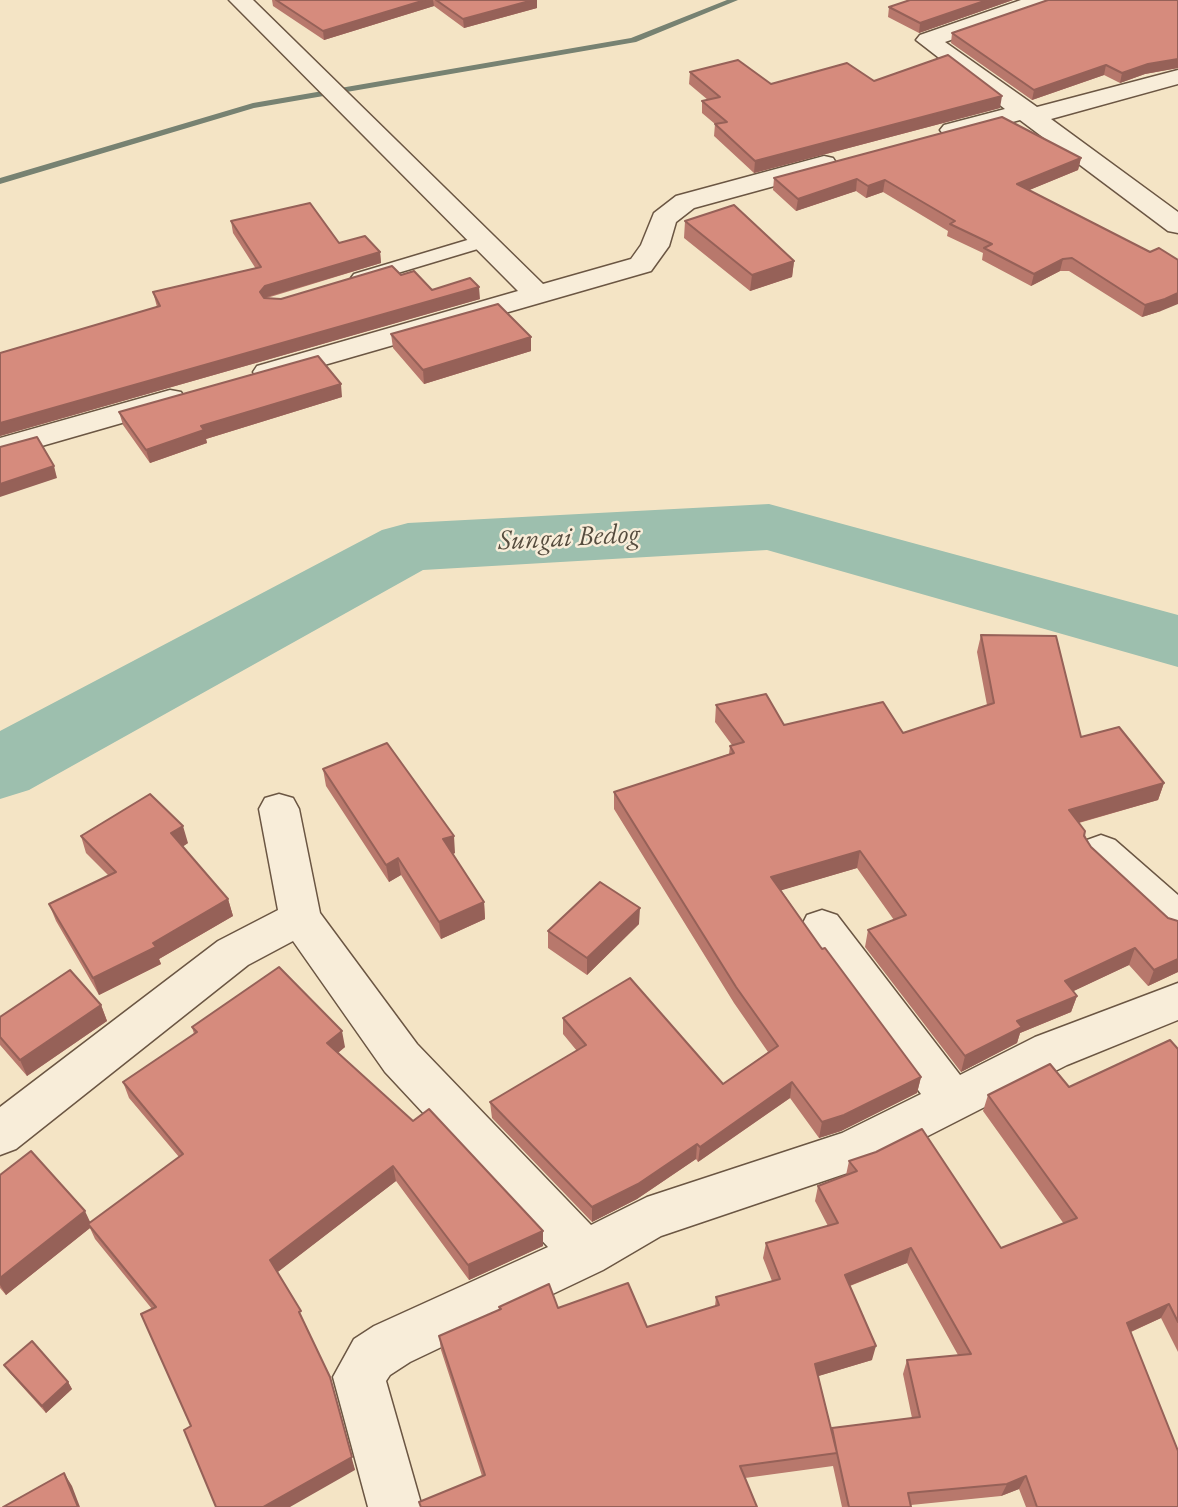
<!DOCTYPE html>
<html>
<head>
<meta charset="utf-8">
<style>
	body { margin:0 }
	canvas { display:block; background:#f4e4c5 }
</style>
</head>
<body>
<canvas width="1178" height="1507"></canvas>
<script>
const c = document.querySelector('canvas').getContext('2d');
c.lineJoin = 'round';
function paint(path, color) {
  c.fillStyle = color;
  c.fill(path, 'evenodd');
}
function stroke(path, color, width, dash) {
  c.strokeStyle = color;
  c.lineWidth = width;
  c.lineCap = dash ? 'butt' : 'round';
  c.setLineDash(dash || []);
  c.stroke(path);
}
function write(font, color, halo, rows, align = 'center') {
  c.font = font + ' "EB Garamond",serif';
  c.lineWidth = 5;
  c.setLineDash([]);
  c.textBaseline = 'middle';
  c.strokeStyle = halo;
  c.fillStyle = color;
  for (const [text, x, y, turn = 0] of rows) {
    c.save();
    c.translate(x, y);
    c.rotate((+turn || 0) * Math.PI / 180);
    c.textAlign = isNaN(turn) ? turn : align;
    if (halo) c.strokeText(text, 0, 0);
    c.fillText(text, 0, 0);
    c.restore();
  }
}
paint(new Path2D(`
	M727,0H738L636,42L254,108L0,184V178L253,103L631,38Z`), '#778272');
paint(new Path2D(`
	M769,504L1178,615V667L767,550L423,570L29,790L0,799V731L382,530L408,523Z`), '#9dbfae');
const lane = new Path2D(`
	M484,235L491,237L493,241L491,245L361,284L351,278L354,274Z`);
const street = new Path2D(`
	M229,0H253L543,284L631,259L641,245L654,213L676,196L824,156L833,158L837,164L833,170L694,208L676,222L669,246L651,271L279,378L268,381L257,378L253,372L257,366L518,291Z
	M1021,0H1054L1051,5L945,42L1037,107L1178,70V84L1051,119L1178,212V233L1168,231L1020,120L953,138L944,135L940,130L944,125L1005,109L916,40L920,35Z
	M170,390L181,392L185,399L181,406L0,458V438Z
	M279,794L293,798L299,809L320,913L417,1044L591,1225L647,1197L842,1133L921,1094L807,939L801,927L807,915L822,910L837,915L960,1075L1035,1037L1178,983V1020L1067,1065L871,1165L661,1236L603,1270L410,1362L390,1375L386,1381L422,1507H368L333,1377L354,1339L374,1326L548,1247L385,1072L293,941L248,965L16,1149L0,1155V1107L218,941L278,910L259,809L265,798Z
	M1101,835L1115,840L1178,895V937L1163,932L1087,862L1081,851L1087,840Z`);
stroke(lane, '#6b5643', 3);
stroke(street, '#6b5643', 3);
paint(lane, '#f8edd9');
paint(street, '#f8edd9');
paint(new Path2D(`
	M272,0H537V8L464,28L434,6L324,40L273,6Z
	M1013,0L919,33L888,17L889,7Z
	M1178,0V68L1145,74L1120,83L1104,75L1032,100L951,43L952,33Z
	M690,72L771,84L874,81L1000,108L754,173L714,136L715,124L702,113V101L708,100L689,84Z
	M1081,158L1078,170L1029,190L1161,311L1142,317L1069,271H1060L1031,286L982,260L983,253L947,236L948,231L883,192L866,198L856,191L796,211L773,190L774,178Z
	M231,221L380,252L381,263L267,298L281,299L401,275L432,290L480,299L0,436V353L157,307L153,292L256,269L233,233Z
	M685,221L794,261L792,277L750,291L684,238Z
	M391,334L531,351L424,384L393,348Z
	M342,397L206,439L207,443L150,463L123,425L119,412Z
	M981,635L1081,737L1164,783L1158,800L1079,823L1091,847L1168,918L1178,921V972L1148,986L1129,965L1073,991L1077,996L1071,1012L1020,1033L1017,1043L961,1072L865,947L868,930L894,920L857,868L781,890L822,949L921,1077L917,1093L841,1131L819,1138L790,1098L698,1162L696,1159L637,1199L592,1222L492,1118L490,1102L577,1051L563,1034V1018L723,1084L768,1052L734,1003L614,809V792L729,754L730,746L732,745L715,722L716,705L784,725L903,733L987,705L977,652Z
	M323,769L455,853L453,854L484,902L485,919L441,939L401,875L389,882L326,786Z
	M81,836L188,843L182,847L228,899L233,916L159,959L161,964L99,995L56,921L49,904L109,876L86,853Z
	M639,924L587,975L548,948V931Z
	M101,1005L107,1021L27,1076L0,1045V1017Z
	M192,1027L345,1047L338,1053L413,1121L543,1231V1246L469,1280L396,1181L277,1272L305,1325L355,1470L191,1426L152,1309L95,1239L90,1228L6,1295L0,1288V1175L91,1222L179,1157L129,1098L123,1082L194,1034Z
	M1178,1049V1352L1161,1318L1131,1332L1178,1507H1026L1019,1489L1001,1496L911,1505V1507H842L833,1466L745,1478L757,1507H420L419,1502L482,1476L441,1350L439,1336L500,1310L499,1307L558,1308L647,1327L715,1306L716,1297L772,1281L763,1258L766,1243L828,1226L815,1201L818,1186L846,1175L849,1161L1001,1248L1064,1224L983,1111L988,1095L1069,1087ZM907,1263L958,1355L907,1360L903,1374L912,1418L831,1430L818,1376L872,1360L850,1286Z
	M4,1365L68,1382L72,1389L46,1413L9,1372Z`), '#b8786c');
paint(new Path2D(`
	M425,0H433L434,6L324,40L323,31Z
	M533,0H537V8L464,28L463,19Z
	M987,0H1013L919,33L920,23Z
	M1178,59V68L1145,74L1120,83L1122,73L1148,64Z
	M1106,65L1104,75L1032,100L1034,90Z
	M1002,96L1000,108L754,173L755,161Z
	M1081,158L1078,170L1015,196L1017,184Z
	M857,179L856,191L796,211L798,199Z
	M885,180L883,192L866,198L868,186Z
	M380,252L381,263L267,297L262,304L260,292L265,286Z
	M1063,259L1060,271L1031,286L1034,274Z
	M794,261L792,277L750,291L752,275Z
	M479,287L480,299L0,436V423Z
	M1178,293V304L1161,311L1142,317L1145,305Z
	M531,337V351L424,384L423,370Z
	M341,384L342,397L206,439L207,443L150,463L146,450L201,426Z
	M54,466L57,478L0,497V484Z
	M1164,783L1158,800L1063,827L1069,810Z
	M183,826L188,843L176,851L171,833Z
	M454,836L455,853L444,857L443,839Z
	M860,851L857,868L769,894L771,877Z
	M398,858L401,875L389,882L386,865Z
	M228,899L233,916L159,959L161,964L99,995L93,978Z
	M484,902L485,919L441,939L439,922Z
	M640,908L639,924L587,975V958Z
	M1135,948L1129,965L1059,998L1065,981Z
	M1178,959V972L1148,986L1154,970Z
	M1077,996L1071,1012L1020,1033L1017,1043L961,1072L965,1056L1017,1021Z
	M101,1005L107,1021L27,1076L20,1060Z
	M342,1031L345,1047L330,1059L327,1043Z
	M921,1077L917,1093L841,1131L819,1138L822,1122Z
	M792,1082L790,1098L698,1162L700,1147Z
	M697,1144L696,1159L637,1199L592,1222V1207Z
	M393,1166L396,1181L274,1275L270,1260Z
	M85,1211L92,1226L88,1224L90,1228L6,1295L0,1285V1278Z
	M543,1231V1246L469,1280L468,1265Z
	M911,1248L907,1263L841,1289L845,1275Z
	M1169,1304L1161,1318L1119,1337L1127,1323Z
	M876,1346L872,1360L812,1378L815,1364Z
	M330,1377L355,1470L290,1507H263Z
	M68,1382L72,1389L46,1413L42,1406Z
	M64,1473L72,1486L80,1507H78Z
	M1026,1476L1019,1489L1001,1496L1007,1484Z`), '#966158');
const building = new Path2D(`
	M276,0H425L323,31Z
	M436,0H533L463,19Z
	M910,0H987L920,23L889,7Z
	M1048,0H1178V59L1148,64L1122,73L1106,65L1034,90L952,33Z
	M948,55L1002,96L755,161L715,124L727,122L702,101L720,97L690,72L738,60L771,84L847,63L874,81Z
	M1002,117L1081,158L1017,184L1150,252L1159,248L1178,260V293L1165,299L1145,305L1072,258L1063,259L1034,274L984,248L992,244L950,224L955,221L885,180L868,186L857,179L798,199L774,178Z
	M310,203L339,243L365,236L380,252L265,286L260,292L264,298L281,299L392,266L401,275L414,271L432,290L470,278L479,287L0,423V353L160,306L153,292L261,267L231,221Z
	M734,205L794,261L752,275L685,221Z
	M498,304L531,337L423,370L391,334Z
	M318,356L341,384L201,426L204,430L146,450L119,412Z
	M37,437L54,466L0,484V447Z
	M981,635L1056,636L1081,737L1119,727L1164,783L1069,810L1085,831L1084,836L1091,847L1168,918L1178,921V959L1154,970L1135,948L1065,981L1077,996L1017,1021L1022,1027L965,1056L868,930L906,915L860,851L771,877L822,949L825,948L921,1077L844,1115L822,1122L792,1082L700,1147L697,1144L638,1184L592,1207L490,1102L586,1045L563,1018L630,978L723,1084L778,1046L736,987L614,792L734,753L730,746L744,742L716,705L766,694L784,725L883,702L903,733L994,703Z
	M387,743L454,836L443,839L484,902L439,922L398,858L386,865L323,769Z
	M150,794L183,826L171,833L228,899L153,943L156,947L93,978L49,904L116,872L81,836Z
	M600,882L640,908L587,958L548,931Z
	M279,967L342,1031L327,1043L413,1121L429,1109L543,1231L468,1265L393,1166L270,1260L301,1311L299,1312L330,1377L352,1457L263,1507H216L184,1430L191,1426L141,1314L156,1307L88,1224L183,1154L123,1082L197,1032L192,1027Z
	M70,970L101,1005L20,1060L0,1037V1017Z
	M1170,1040L1178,1049V1322L1169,1304L1127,1323L1178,1451V1507H1037L1026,1476L1007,1484L908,1493L911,1507H849L837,1453L740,1466L757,1507H421L419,1502L485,1475L439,1336L501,1309L499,1307L549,1284L558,1308L628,1283L647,1327L719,1305L716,1297L780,1279L766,1243L838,1223L818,1186L857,1171L849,1161L876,1152L922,1129L1001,1248L1077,1218L988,1095L1050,1064L1069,1087ZM911,1248L971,1354L907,1360L920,1417L832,1428L837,1453L815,1364L876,1346L845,1275Z
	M31,1151L85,1211L0,1278V1175Z
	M32,1341L68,1382L42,1406L4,1365Z
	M64,1473L78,1507H3Z`);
paint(building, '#d68b7d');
stroke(building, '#966158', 2);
write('italic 28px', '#554c3e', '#f8edd9', [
	["Sungai Bedog",569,538,-3]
]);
</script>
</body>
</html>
